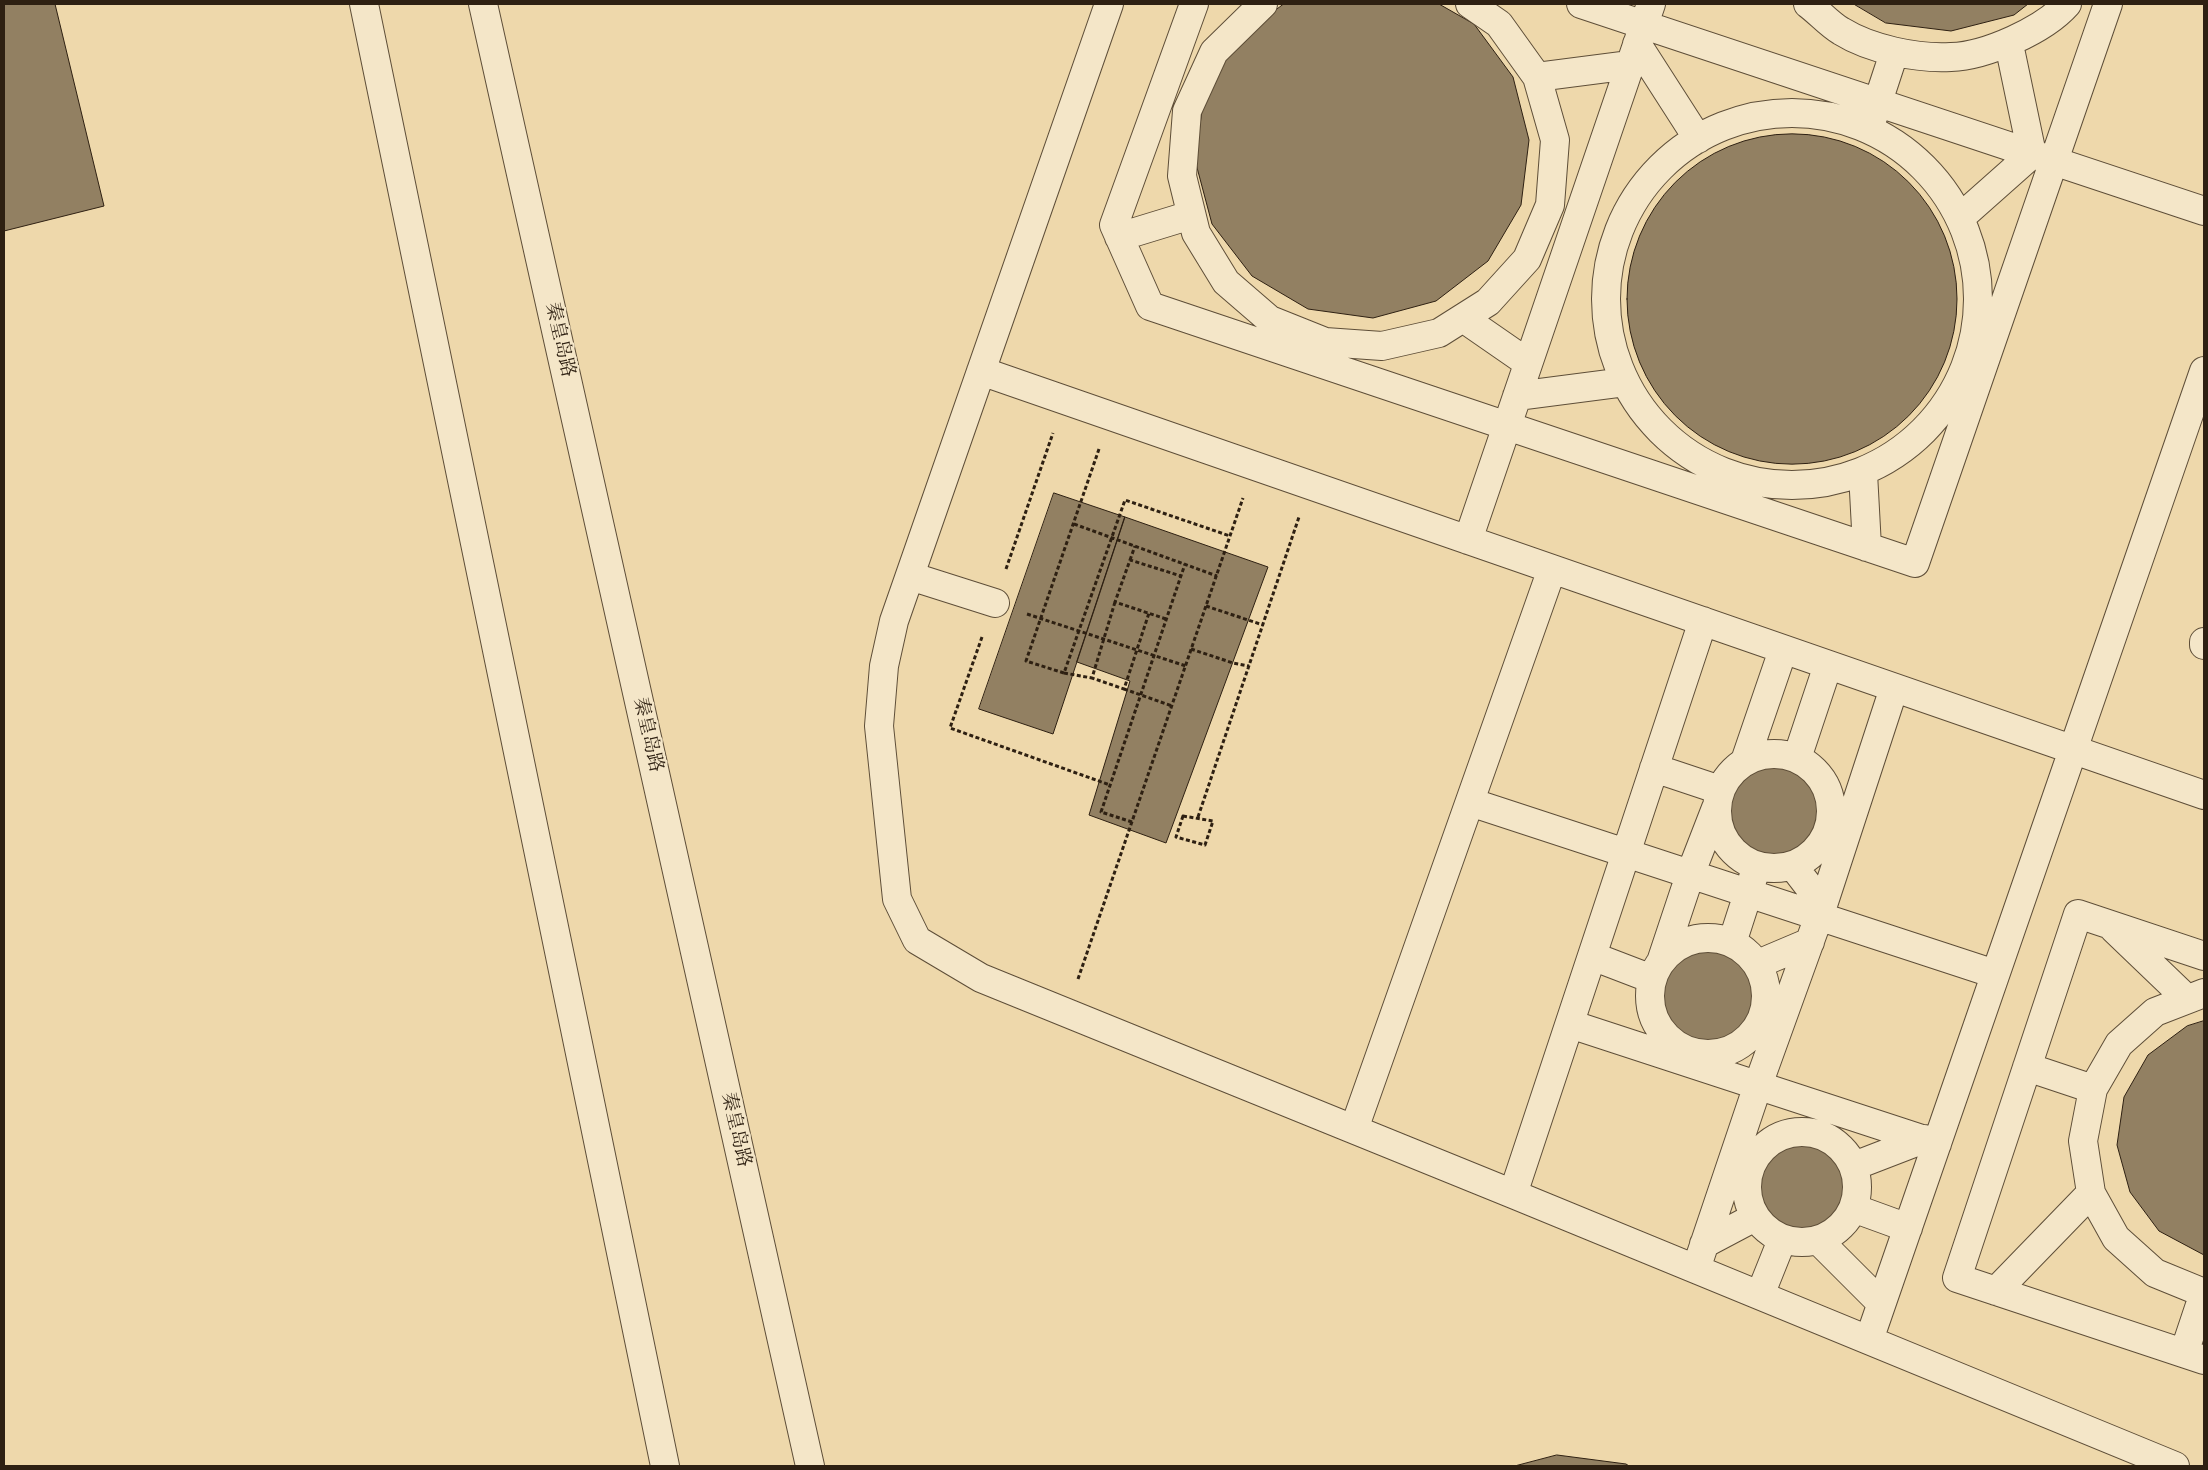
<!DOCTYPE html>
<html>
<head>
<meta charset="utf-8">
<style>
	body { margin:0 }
	#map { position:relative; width:2208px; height:1470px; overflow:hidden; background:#eed8ab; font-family:"IM FELL Double Pica",serif }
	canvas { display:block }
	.frame { position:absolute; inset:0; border:5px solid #2e2012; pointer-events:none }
</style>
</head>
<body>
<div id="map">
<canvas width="2208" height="1470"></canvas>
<div class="frame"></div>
</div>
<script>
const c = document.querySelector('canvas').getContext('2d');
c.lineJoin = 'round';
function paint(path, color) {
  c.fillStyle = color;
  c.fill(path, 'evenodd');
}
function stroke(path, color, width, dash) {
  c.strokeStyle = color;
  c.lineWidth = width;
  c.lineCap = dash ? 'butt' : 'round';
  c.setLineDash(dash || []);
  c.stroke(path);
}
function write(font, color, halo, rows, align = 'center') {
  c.font = font + ' "IM FELL Double Pica","Noto Serif SC",serif';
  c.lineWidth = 4.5;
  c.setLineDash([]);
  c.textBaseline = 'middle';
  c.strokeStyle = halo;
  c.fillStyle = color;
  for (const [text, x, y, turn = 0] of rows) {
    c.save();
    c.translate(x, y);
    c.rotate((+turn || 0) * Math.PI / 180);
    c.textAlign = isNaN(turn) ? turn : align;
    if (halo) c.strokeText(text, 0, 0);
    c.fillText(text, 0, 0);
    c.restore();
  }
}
const building = new Path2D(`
	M4,4H55L104,206L4,231Z
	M1284,4H1439L1474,24L1513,77L1529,140L1521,205L1488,261L1436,301L1373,318L1308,309L1252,276L1212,224L1195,160L1204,96L1237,39Z
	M1854,4H2028L2014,15L1951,31L1886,23Z
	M1627 299a165 165 0 1 1 330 0a165 165 0 1 1-330 0Z
	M1054,493L1125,517L1053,734L979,709Z
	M1125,517L1268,567L1166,843L1089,815L1130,681L1077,662Z
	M1722 810a51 51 0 1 1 102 0a51 51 0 1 1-102 0Z
	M1659 997a51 51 0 1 1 102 0a51 51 0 1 1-102 0Z
	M2204,1021V1255L2159,1231L2130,1192L2117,1145L2124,1097L2148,1055L2187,1026Z
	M1751 1188a51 51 0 1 1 102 0a51 51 0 1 1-102 0Z
	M1557,1455L1626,1464L1629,1466H1515Z`);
paint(building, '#928062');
stroke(building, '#2e2012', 1);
const minor = new Path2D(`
	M364,4L665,1466
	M483,4L810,1466
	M1109,4L894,621L884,666L879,726L897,899L917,940L981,978L1513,1194L2175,1466
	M1194,4L1114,225L1150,306L1915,563L2108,4
	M1263,4L1214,52L1187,111L1182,176L1196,233L1226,282L1270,320L1325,342L1382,346L1439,333L1488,302L1527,259L1550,205L1555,140L1537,77L1499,24L1470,4
	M1581,4L2204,211
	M1808,4C1819,12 1829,24 1841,31C1870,49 1917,59 1951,57C1986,56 2044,30 2067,4
	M1637,44L1698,139
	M1537,77L1630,65
	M1606 299a186 186 0 1 1 372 0a186 186 0 1 1-372 0Z
	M1872,120L1894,53
	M1961,217L2032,154L2009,44
	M1119,237L1191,215
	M1463,318L1528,363
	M981,371L2204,795
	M1517,396L1625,382
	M1863,473L1867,547
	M1468,540L1651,4
	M910,576L995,603
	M2204,642V645
	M1717 811a57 57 0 1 1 114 0a57 57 0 1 1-114 0Z
	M1797,758L1828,665
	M1745,761L1783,650
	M1654,768L1720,790
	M1470,802L1995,974
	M1793,866L1823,905
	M2114,929L2187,999
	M1650 996a58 58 0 1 1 116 0a58 58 0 1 1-116 0Z
	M1732,943L1753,878
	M1592,956L1652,979
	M2204,956L2078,914L1957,1278L2204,1360
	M1661,962L1690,875L1716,808
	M1758,964L1810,942
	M2204,993L2155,1012L2119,1044L2093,1089L2083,1141L2091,1193L2116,1238L2155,1273L2204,1293
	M1570,1024L1937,1144
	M2027,1067L2093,1089
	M1354,1129L1552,569
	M1747 1187a55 55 0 1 1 110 0a55 55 0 1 1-110 0Z
	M1854,1166L1924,1139
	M1513,1194L1703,621
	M1853,1208L1908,1228
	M1818,1240L1881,1303
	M1704,1244L1755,1217
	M1696,1269L1758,1085L1823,905L1894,688
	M1996,1291L2091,1193
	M1760,1295L1782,1240
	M1869,1340L2204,371
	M2184,1353L2204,1293`);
stroke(minor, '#5e4e38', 30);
stroke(new Path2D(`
	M1099,449L1026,661L1064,673L1125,500L1230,536
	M1074,524L1217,576
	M1130,560L1135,546
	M1006,569L1053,433
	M1115,602L1092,678L1124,689L1149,613
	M1206,606L1263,625
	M1027,614L1186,666
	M1166,619L1115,602L1130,560L1181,576
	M982,637L950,728L1110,785
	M1191,649L1233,663L1249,666
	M1064,673L1092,678
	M1124,689L1172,706
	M1183,816L1213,821L1205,845L1176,837Z
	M1198,817L1299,517
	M1132,822L1101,812L1185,564
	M1078,979L1243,498`), '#2e2012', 3, [4, 2.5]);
stroke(minor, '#f4e6c8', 28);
write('19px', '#2e2012', '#f4e6c8', [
	["秦皇岛路",559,340,77],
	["秦皇岛路",647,735,77],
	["秦皇岛路",735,1130,77]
]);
</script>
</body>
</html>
